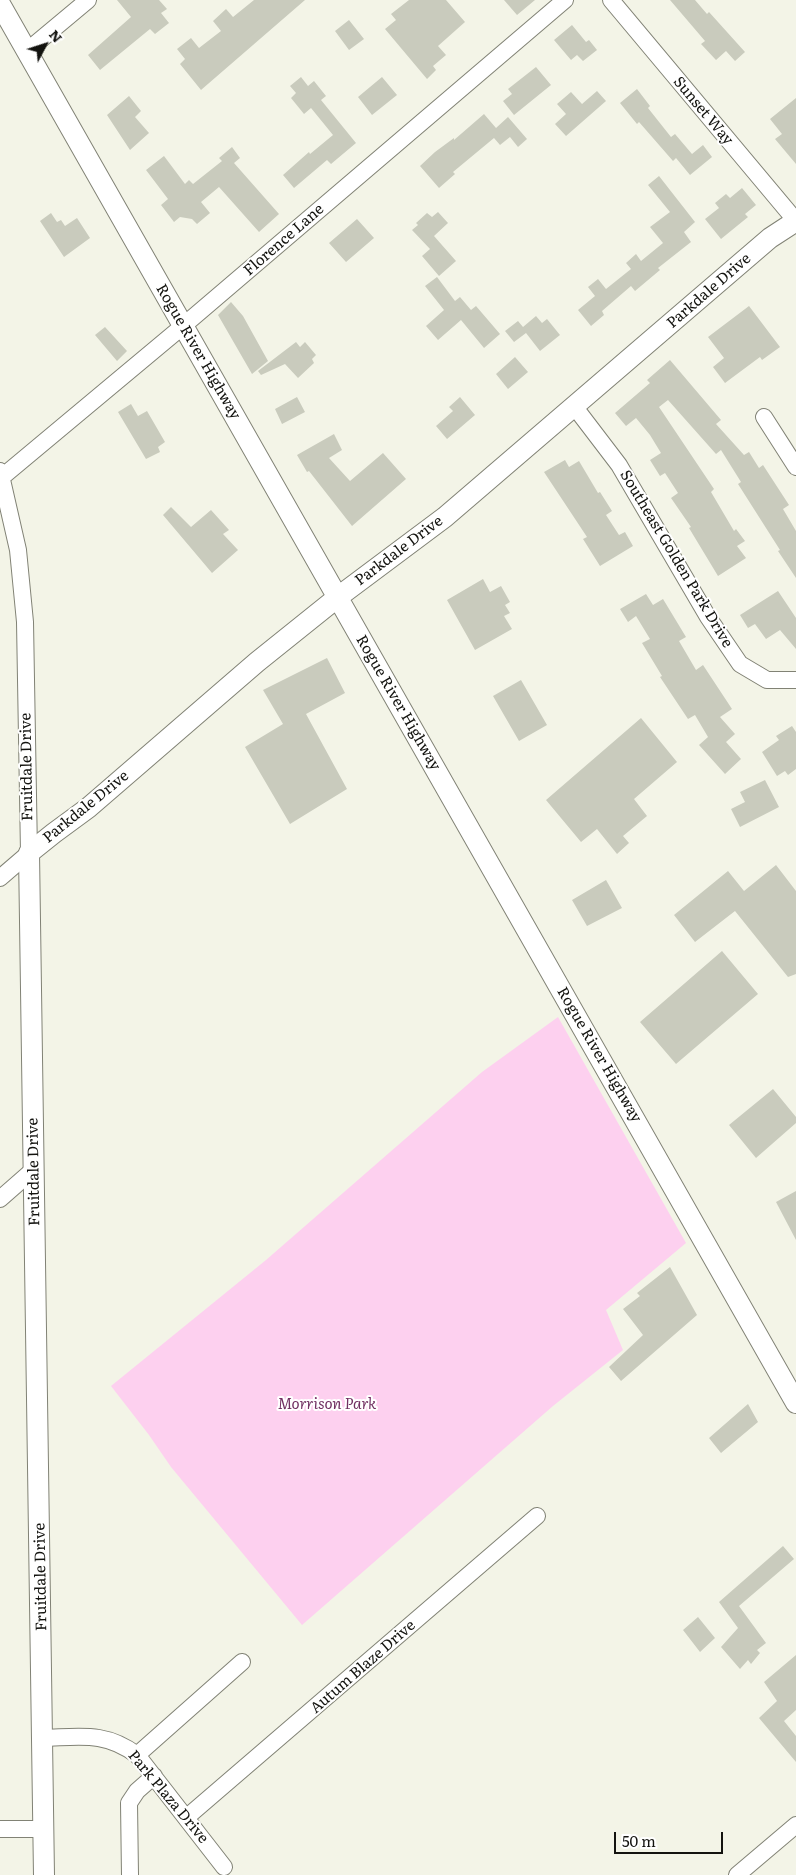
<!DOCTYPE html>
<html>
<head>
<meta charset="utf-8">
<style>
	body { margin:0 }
	#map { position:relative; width:796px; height:1875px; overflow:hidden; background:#f3f4e7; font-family:Literata,serif }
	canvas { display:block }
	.north { position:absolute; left:20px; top:20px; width:50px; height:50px; -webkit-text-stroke:4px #fff; paint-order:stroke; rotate:50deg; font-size:14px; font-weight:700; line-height:20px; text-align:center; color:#13130f }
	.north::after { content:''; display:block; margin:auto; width:18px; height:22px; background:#13130f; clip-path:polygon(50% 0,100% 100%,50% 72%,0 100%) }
	.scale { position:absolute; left:614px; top:1832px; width:109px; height:22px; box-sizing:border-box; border:2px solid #13130f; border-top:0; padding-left:6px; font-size:15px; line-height:18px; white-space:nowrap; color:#13130f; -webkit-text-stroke:4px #fff; paint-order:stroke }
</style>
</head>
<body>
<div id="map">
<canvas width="796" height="1875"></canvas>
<div class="north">N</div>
<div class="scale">50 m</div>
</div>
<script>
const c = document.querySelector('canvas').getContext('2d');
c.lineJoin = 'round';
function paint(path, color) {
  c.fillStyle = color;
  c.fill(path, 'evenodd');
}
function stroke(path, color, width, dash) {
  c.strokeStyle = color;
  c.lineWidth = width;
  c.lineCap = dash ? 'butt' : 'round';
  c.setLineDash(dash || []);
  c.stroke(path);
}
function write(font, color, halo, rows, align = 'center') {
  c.font = font + ' Literata,serif';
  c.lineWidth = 4;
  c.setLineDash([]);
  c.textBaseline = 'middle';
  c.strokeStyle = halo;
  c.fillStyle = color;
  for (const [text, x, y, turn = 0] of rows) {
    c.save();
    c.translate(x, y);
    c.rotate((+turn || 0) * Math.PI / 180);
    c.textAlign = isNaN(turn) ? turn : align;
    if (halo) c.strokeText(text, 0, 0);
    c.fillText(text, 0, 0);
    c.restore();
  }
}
paint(new Path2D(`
	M558,1017L686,1243L606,1310L623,1350L553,1406L302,1625L171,1467L149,1435L111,1386L266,1260L482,1072Z`), '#fdd0ef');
paint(new Path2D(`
	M117,0H159L167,9L161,13L169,23L155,34L150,29L100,70L88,55L131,17Z
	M254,0H305L201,90L180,64L185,59L177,49L191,38L199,48L221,31L213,21L226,9L233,17Z
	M409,0H446L465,22L438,46L446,55L433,66L436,70L427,79L385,29L396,20L391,14Z
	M504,0H535L517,15Z
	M670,0H695L707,14L709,12L745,52L735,61L726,51L716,60L701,44L705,41Z
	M349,20L364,39L349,50L335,31Z
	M572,25L586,42L589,40L597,50L583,61L577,55L571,60L554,40Z
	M536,67L551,85L514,115L503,101L512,94L508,89Z
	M301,77L308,86L314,81L326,96L321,100L356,143L331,164L327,160L294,188L283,175L309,152L310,154L333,135L311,108L304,114L291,98L296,93L290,86Z
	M382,77L397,95L372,115L358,97Z
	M637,89L650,106L648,108L671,137L675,134L692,154L703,145L712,157L690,175L676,158L673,161L639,122L637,124L620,103Z
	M597,91L606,101L566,136L555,124L566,114L557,104L571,92L582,104Z
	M129,96L141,111L135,117L149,133L130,150L107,115Z
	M796,98V164L775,139L782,134L770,119Z
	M484,114L496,128L508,117L527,139L518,147L510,137L500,145L494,138L453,172L455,174L439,188L420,166L435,152L454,138V140Z
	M232,147L240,158L234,163L279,214L259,232L219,187L201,202L210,213L197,224L192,219L180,217L174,222L161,205L168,199L146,170L164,156L185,184L189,180L193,184L222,161L219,158Z
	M659,176L695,222L684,232L691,242L658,268L660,270L635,291L631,286L602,311L604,315L591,326L578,310L595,296L588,287L598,279L606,289L631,269L626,263L636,254L641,261L663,243L650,227L670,212L648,185Z
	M742,188L756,205L745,214L748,217L721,239L705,219L719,208L715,203L726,194L730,198Z
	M438,212L448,223L434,236L456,261L439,276L422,256L430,249L412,230L418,225L416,223L427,213L432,217Z
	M51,213L57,222L61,220L65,226L77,218L90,238L64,257L40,221Z
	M357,219L374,238L346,262L329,243Z
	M437,277L455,301L460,297L471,310L476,306L500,334L484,348L461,320L438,340L426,326L444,310L425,286Z
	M231,302L243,316L268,361L252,374L218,315Z
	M749,306L780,347L762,360L760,357L725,383L713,367L724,358L708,337Z
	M536,316L542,323L547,319L560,335L540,351L526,333L514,342L505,331L518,321L523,327Z
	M105,327L127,351L117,361L95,335Z
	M296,342L300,347L305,342L316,355L312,359L314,363L298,378L285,364L261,375L258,371Z
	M515,357L528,372L508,389L496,374Z
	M670,360L721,420L716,424L744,455L749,452L759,468L763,465L789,505L783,509L796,531V578L778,551L780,550L738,484L741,482L721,450L716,454L668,400L659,407L714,489L711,492L734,531L736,529L745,541L737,546L746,558L718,576L689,528L691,527L671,498L678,493L665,473L660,476L650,460L661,453L650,435L636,418L626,426L615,413L650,383L647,380Z
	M297,397L305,412L282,424L275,409Z
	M460,397L475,415L447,439L436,426L453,411L449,407Z
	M131,404L138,416L147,411L165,442L158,447L160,452L146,459L118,412Z
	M334,434L342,450L329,458L350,481L383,453L406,479L352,526L309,471L307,472L297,455Z
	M565,460L569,467L579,461L598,493L600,492L612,511L606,515L619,535L625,532L633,546L600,566L583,539L587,537L544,472Z
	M171,507L191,527L211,510L229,530L223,534L238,550L212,573L163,515Z
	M483,579L490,592L501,586L510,602L505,605L510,613L504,616L512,629L475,650L447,600Z
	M778,591L796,618V649L780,630L766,639L755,624L748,628L740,615Z
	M646,594L653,605L663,599L686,637L679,641L696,670L703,665L732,709L720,717L735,734L726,742L741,759L725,774L699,745L708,737L695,715L688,719L660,677L662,676L642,643L650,639L636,616L628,622L620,609Z
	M327,658L345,693L306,714L347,789L290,824L245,747L283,724L263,690Z
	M521,680L547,725L519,741L493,696Z
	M641,718L677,762L634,799L647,816L623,836L629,843L617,854L597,829L581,842L546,800Z
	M792,726L796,732V769L788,775L785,771L777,776L762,752L779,740L776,736Z
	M765,780L779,807L740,827L731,809L745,802L740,792Z
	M776,865L796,891V974L788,977L735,911L695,942L674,915L728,871L744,891Z
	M606,880L622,908L587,926L572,900Z
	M722,951L758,994L676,1064L640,1022Z
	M773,1089L796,1117V1123L756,1158L729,1125Z
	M796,1191V1240L776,1202Z
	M670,1267L697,1315L621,1381L609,1367L643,1335L623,1309L640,1296L637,1293Z
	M748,1404L758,1422L721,1453L709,1438Z
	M783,1546L794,1559L739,1606L766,1643L757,1650L760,1653L751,1664L748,1660L740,1669L721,1647L738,1628L719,1602Z
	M698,1617L715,1638L700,1652L683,1630Z
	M796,1655V1710L784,1721L796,1736V1762L759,1718L777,1701L764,1682Z`), '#c9cbbd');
const minor = new Path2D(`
	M611,0L796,221
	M27,51L88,0
	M574,406L619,465L708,617L740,664L767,680H796
	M764,417L796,467
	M0,471L18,550L25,622L29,853L0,878
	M2,477L183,326L565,0
	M0,1199L33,1170
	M43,1738C80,1737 105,1731 137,1755L224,1867
	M137,1755L242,1662
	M187,1817L537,1516
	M0,1829H44
	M130,1875L129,1803L137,1791L154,1776
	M737,1875L796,1825`);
const major = new Path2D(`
	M0,4L796,1403
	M44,1875L29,853L54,833L88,808L257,662L338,597L445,517L770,238L796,221`);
stroke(minor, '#818275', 18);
stroke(major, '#818275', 22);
stroke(minor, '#fff', 16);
stroke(major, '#fff', 20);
write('15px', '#13130f', '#fff', [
	["Sunset Way",703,111,50],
	["Florence Lane",284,240,-41],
	["Parkdale Drive",709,291,-41],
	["Rogue River Highway",198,352,60],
	["Parkdale Drive",399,551,-37],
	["Southeast Golden Park Drive",676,559,59],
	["Rogue River Highway",398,703,60],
	["Fruitdale Drive",27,767,-91],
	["Parkdale Drive",86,807,-39],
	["Rogue River Highway",599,1055,60],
	["Fruitdale Drive",34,1172,-91],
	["Fruitdale Drive",41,1577,-91],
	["Autum Blaze Drive",363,1667,-41],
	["Park Plaza Drive",168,1797,50]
]);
write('italic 15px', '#713062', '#fff', [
	["Morrison Park",327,1405]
]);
</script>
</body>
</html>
